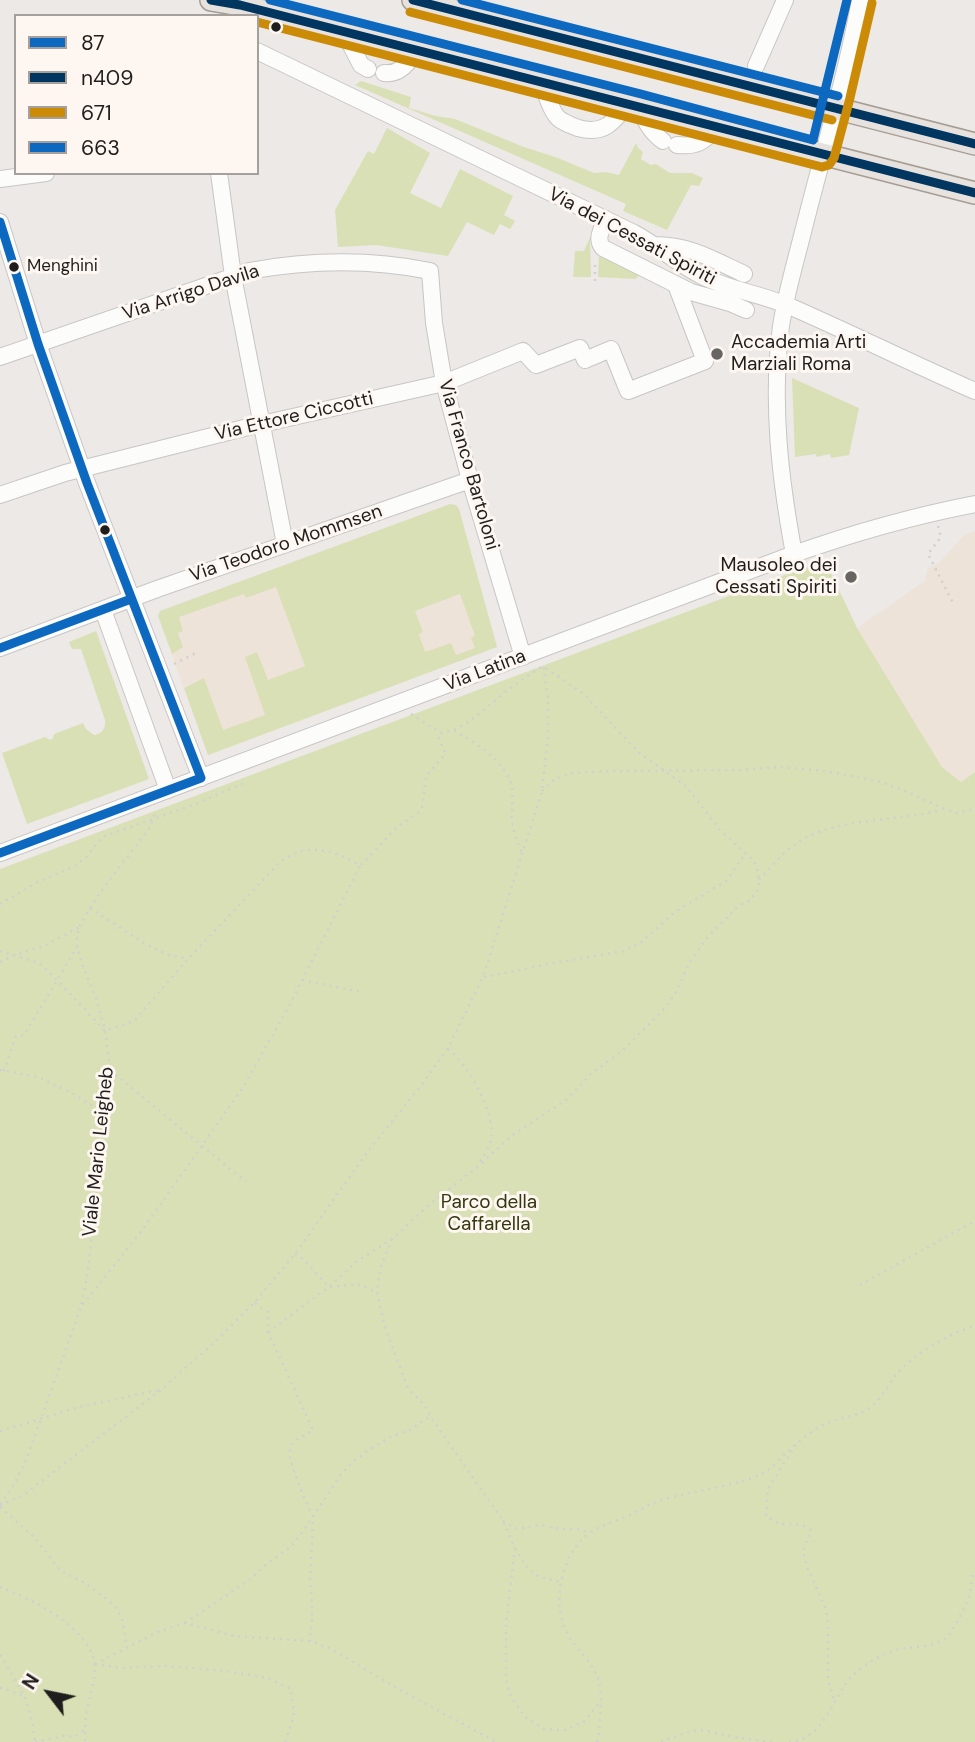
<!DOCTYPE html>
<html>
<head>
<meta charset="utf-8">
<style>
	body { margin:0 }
	#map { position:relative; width:975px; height:1742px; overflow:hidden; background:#ece9e7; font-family:"DM Sans",sans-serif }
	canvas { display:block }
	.legend { position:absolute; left:14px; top:14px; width:245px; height:161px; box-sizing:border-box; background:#fdf6f1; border:2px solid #a5a09c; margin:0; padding:9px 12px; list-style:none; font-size:21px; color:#201e1c }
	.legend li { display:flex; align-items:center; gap:14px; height:35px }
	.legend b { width:35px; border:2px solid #a5a09c }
	.north { position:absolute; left:14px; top:1658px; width:70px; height:70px; -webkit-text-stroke:5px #fdf6f1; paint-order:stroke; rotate:302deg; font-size:19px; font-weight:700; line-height:28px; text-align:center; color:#201e1c }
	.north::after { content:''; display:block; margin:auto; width:24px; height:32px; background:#201e1c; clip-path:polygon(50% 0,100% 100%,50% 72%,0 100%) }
</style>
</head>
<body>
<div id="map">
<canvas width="975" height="1742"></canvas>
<ul class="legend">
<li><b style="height:9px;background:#0c69bf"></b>87</li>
<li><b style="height:9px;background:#00365f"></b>n409</li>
<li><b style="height:9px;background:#cc8b06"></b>671</li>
<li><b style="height:9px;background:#0c69bf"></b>663</li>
</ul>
<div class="north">N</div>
</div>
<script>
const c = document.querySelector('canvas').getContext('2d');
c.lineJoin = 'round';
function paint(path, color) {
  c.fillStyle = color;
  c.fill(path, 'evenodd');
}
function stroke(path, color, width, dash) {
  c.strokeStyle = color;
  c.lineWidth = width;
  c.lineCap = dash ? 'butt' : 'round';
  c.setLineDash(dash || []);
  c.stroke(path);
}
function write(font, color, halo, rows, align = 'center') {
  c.font = font + ' "DM Sans",sans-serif';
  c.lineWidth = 6;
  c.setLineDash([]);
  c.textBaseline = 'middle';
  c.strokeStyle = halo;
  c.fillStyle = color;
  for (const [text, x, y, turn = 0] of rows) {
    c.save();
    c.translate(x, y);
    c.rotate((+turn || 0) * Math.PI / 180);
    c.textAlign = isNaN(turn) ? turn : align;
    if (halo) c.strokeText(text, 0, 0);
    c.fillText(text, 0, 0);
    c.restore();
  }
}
paint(new Path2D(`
	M450,504L456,505L459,509L497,647L208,755L158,616L160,611Z
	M975,531V772L961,782L942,767L857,628L925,581L928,568L940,562L965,534Z`), '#ede3d8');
paint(new Path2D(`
	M361,81L411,97L409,108L436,116L455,119L524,147L558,158L594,173L606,172L619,175L636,143L638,148L643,152L641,159L651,165L656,164L670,173H692L703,178L699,186L691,185L667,230L623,211L626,204L355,85Z
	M387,128L430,153L410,193L441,208L460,169L513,196L504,215L515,221L510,229L500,224L494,235L467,222L448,256L376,245L338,247L335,210L368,151L374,154Z
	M592,233L590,243L591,277H573L575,251H584Z
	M599,254L642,273L635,279L598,277Z
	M792,378L859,408L849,455L831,458L830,454L816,457V454L795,457Z
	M450,504L456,505L459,509L497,647L208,755L184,688L204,678L223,730L265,715L245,657L257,652L268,680L305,666L276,587L246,598L244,594L179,617L183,631L178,633L183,647L172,654L158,616L160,611ZM460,594L475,636L471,638L475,648L456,655L451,643L425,652L419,634L423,632L415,611Z
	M817,563L832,575L857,628L942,767L961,782L975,772V1742H0V869Z
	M96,631L149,779L27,824L2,753L45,737L50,740L53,738L54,734L83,723L86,729L94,735C102,734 106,728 105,720L81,649H72L69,642Z`), '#dae0b6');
const minor = new Path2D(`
	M344,32L361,65L368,69
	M257,51L634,233C658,246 678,264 702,276C730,290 761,294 789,306C851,333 913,364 975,391
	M756,66L785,0
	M384,73C401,75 408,62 418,50
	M542,82C546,94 550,109 558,118C564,123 570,125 578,128C604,135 613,123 628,103
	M638,106C645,120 650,132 663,141
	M677,145C697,147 703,142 717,128
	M219,173L233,276L285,544
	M0,179L46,173
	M606,219C602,229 595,239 603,248L691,292L730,303L746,310
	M0,222L38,344L87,483L201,778
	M654,245C690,245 712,259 744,274
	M0,357L249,271C309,260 371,259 430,271L434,323L444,383L470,480L523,657
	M0,495L65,473L244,428L444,383L523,351L536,365L580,348L585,360L611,349L628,391L705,361L676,285
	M794,554C780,479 771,403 781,326C786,293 796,260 804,228C823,152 846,77 860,0
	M103,610L168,790
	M0,648L157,589L470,480
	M0,853L794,554C853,533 913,516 975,504`);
const major = new Path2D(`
	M211,0L240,5L975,193
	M413,0L975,144`);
stroke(minor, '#c8c6c4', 18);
stroke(major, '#a69e95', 24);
stroke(new Path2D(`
	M595,281V261
	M938,526L941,537L928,554L953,603
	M174,664L196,653
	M411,714L441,733C466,729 482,710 502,695C515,684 529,675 543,666
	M454,731C474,740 510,766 512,788C513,797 512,807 512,816C512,830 517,841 522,853
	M542,791L554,780L571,773L613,771L740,770L778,767L826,771L881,782L910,793L942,808L957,813L975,809
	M361,865L397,827L418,813L422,807L426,776L443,757L445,752L438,737L441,733
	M759,880C770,868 781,855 794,845C821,825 861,822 894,818C910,815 927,815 942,809
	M0,904L38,882L75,866L86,857L102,837L193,805L246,782
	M90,908L145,944L169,955L188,959
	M0,951L39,963L57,980L105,1031L134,1021L188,959L282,860C287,858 293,854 298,852C317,846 345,854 360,866L289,1006L242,1089L143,1229L82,1306
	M0,962L15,955L46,945L79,927
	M484,977L554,963L623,951L639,944L675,912L726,881L746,853
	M302,980L361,992
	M448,1049C469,1065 496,1114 491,1141C489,1149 482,1158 478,1165
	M0,1070L38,1077L72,1093L102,1112
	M110,1070L246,1182
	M4,1071L16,1036L24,1035L77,947
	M392,1239L381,1266L377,1292L385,1327L407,1386C415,1398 425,1402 430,1416L503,1521L515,1548L506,1624V1679L511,1697L525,1717L544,1729L566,1730L585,1721L601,1700C601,1673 591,1665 575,1645C556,1622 556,1591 566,1565C580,1530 599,1528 630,1515C644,1508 652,1502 669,1498C696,1490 736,1486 761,1474C771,1470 777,1461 785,1454C796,1443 810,1432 823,1425C839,1417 859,1417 872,1406C882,1398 888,1386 895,1376C912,1355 949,1333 975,1326
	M295,1254L301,1257L329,1287L357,1284L377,1292
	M860,1285L975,1221
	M255,1303L268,1312V1332L313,1430L293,1442L290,1449V1459L300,1488L313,1517L310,1583L312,1602V1625L310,1631L311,1641
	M268,1332L329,1287L357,1261L392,1239L429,1205L476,1168L514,1134L566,1100L591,1074L623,1050L666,1007L676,992L690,962L706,939L738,906L749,901L758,889L759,880L757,868L753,860L720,830L686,786L639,753L584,694L543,666
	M0,1431L79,1407L159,1390
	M796,1445L768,1488L766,1516L779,1524L802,1525L811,1530L803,1551L807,1567L826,1609L828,1630V1679L835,1703
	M0,1504L14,1484L25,1463L41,1419L81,1307L88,1271L103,1113L110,1070L105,1031L97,1001L82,964L77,947V937L79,927L90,908L107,883L150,828L156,810
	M0,1505L22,1496L162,1389L219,1338L254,1303L295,1254L368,1151L420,1087L448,1048L483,977L542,791L548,736V698L543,664
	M0,1507L35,1538L59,1569L66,1574L82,1581L108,1600L117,1609L122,1619L127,1648
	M503,1521L517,1529L540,1525L562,1529H577L587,1532
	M515,1548C529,1573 533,1577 562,1582
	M0,1587C31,1599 93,1628 95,1667C95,1682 90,1695 87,1710C85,1720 85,1731 85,1742
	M185,1623L252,1578L269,1562L291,1547L313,1517L341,1474L353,1462L367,1451L388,1438L412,1429L429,1417
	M0,1655C20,1687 31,1703 35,1742
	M95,1664L158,1632L185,1623L234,1636L311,1641L331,1649L402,1691L496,1742
	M95,1664L121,1668L167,1666L226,1671L268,1678L291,1689L294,1716L285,1742
	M0,1688H3L23,1696
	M35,1742L63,1736L75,1737L85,1729
	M597,1742L599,1731L601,1700
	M661,1742L679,1735L698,1730L708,1731L732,1737L772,1742
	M789,1742C827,1739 831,1696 854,1674C866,1664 881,1654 896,1650C913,1645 935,1649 948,1636C954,1629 966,1606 969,1597C971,1589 971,1579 975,1571`), '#d0d0ce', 2.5, [2, 5]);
stroke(minor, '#fcfcfb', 16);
stroke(major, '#e8e2de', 21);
stroke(new Path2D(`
	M0,222L38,344L87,483L201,778
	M0,648L131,599
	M0,853L201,778`), '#0c69bf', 9);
stroke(new Path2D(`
	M211,0L240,5L975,193
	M413,0L975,144`), '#00365f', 9);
stroke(new Path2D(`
	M410,12L832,120
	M257,22L822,167L829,165L834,158L849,102L872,3`), '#cc8b06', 9);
stroke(new Path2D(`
	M270,0L641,94L813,140L847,0
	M462,0L838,96`), '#0c69bf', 9);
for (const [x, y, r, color] of [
	[276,27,6,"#201e1c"],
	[14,267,6,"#201e1c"],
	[717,354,7,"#676563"],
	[105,530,6,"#201e1c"],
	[851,577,7,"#676563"]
]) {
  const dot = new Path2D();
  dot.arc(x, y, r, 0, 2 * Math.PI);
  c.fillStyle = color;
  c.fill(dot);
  stroke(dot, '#fdf6f1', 2.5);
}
write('17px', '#201e1c', '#fdf6f1', [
	["Menghini",27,267]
], 'left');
write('19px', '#201e1c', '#fdf6f1', [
	["Via dei Cessati Spiriti",632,237,28],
	["Via Arrigo Davila",191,293,-18],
	["Via Ettore Ciccotti",294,417,-13],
	["Via Franco Bartoloni",468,465,74],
	["Via Teodoro Mommsen",286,544,-19],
	["Via Latina",485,671,-21],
	["Viale Mario Leigheb",99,1152,-84]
]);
write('19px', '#201e1c', '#fdf6f1', [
	["Accademia Arti",731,343],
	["Marziali Roma",731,365],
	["Mausoleo dei",837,566,"right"],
	["Cessati Spiriti",837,588,"right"]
], 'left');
write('19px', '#33380d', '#fdf6f1', [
	["Parco della",489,1203],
	["Caffarella",489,1225]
]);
</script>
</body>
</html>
